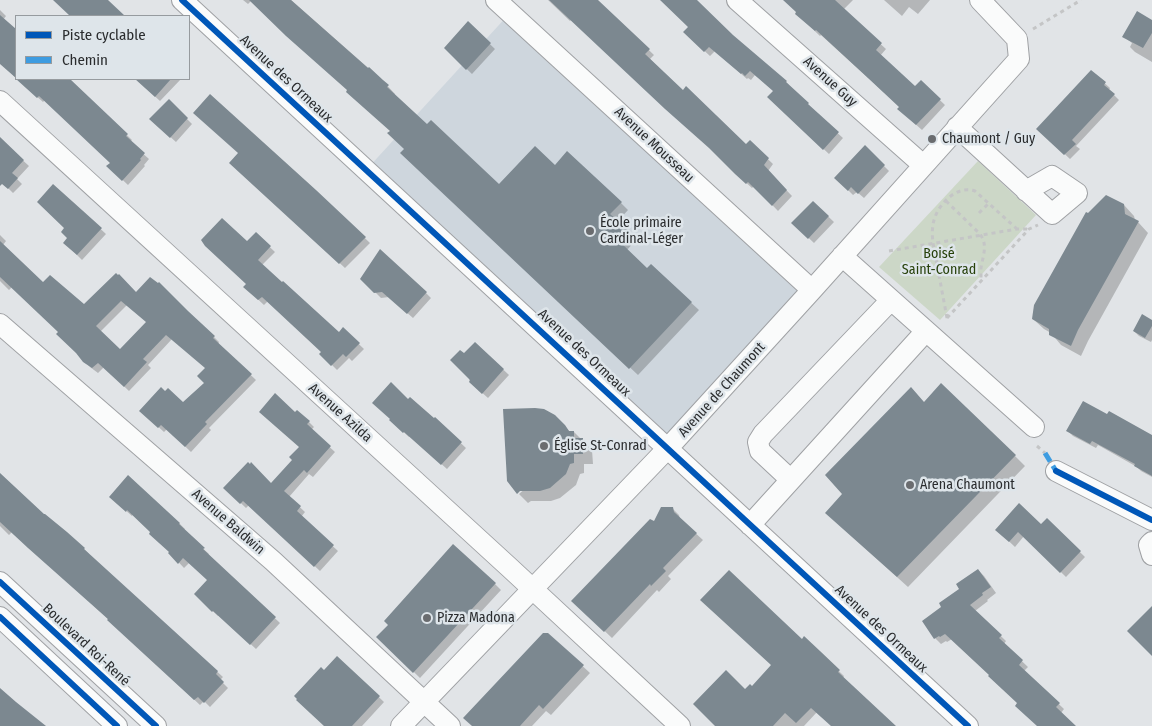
<!DOCTYPE html>
<html>
<head>
<meta charset="utf-8">
<style>
	body { margin:0 }
	#map { position:relative; width:1152px; height:726px; overflow:hidden; background:#e1e4e7; font-family:"Fira Sans Condensed",sans-serif }
	canvas { display:block }
	.legend { position:absolute; left:15px; top:15px; width:175px; height:65px; box-sizing:border-box; background:#dee5ea; border:1px solid #969b9f; margin:0; padding:6px 9px; list-style:none; font-size:15px; color:#2a2c2e }
	.legend li { display:flex; align-items:center; gap:10px; height:25px }
	.legend b { width:25px; border:1px solid #969b9f }
</style>
</head>
<body>
<div id="map">
<canvas width="1152" height="726"></canvas>
<ul class="legend">
<li><b style="height:6px;background:#0057b8"></b>Piste cyclable</li>
<li><b style="height:6px;background:#3d9ce1"></b>Chemin</li>
</ul>
</div>
<script>
const c = document.querySelector('canvas').getContext('2d');
c.lineJoin = 'round';
function paint(path, color) {
  c.fillStyle = color;
  c.fill(path, 'evenodd');
}
function stroke(path, color, width, dash) {
  c.strokeStyle = color;
  c.lineWidth = width;
  c.lineCap = dash ? 'butt' : 'round';
  c.setLineDash(dash || []);
  c.stroke(path);
}
function write(font, color, halo, rows, align = 'center') {
  c.font = font + ' "Fira Sans Condensed",sans-serif';
  c.lineWidth = 5;
  c.setLineDash([]);
  c.textBaseline = 'middle';
  c.strokeStyle = halo;
  c.fillStyle = color;
  for (const [text, x, y, turn = 0] of rows) {
    c.save();
    c.translate(x, y);
    c.rotate((+turn || 0) * Math.PI / 180);
    c.textAlign = isNaN(turn) ? turn : align;
    if (halo) c.strokeText(text, 0, 0);
    c.fillText(text, 0, 0);
    c.restore();
  }
}
paint(new Path2D(`
	M509,14L810,294L670,441L367,169Z`), '#ced6dd');
paint(new Path2D(`
	M978,161L1036,215L940,320L879,267Z`), '#ccd7c7');
paint(new Path2D(`
	M54,0H106L124,16H71Z
	M243,0H291L383,81L395,94L394,95L427,126L499,186L555,166L621,203L628,210L617,222L636,240L627,250L647,270L651,266L699,310L638,375L409,160L405,149L391,131L348,90L251,1L248,4Z
	M548,0H592L598,1L654,55L650,59L683,91L746,146L750,142L773,164L768,171L792,196L778,211L754,186L752,188L742,179L716,153L571,20L570,21Z
	M661,0H695L733,36L786,82L812,110L843,138L829,154L768,97L774,91L755,75L751,80L748,78L747,79L715,51L710,56L684,32L689,27Z
	M784,0H853L843,10L886,49L880,56L915,88L921,82L945,105L922,130L904,114L900,107L821,35L820,36L802,19L798,12Z
	M884,0H930L918,14L909,7L902,16Z
	M0,10L6,16L3,20L16,31V78L0,63Z
	M1152,21V62L1135,52L1130,47L1132,43L1124,37Z
	M468,23L495,49L472,74L445,48Z
	M1091,71L1110,88L1109,90L1119,100L1076,146L1080,149L1070,159L1038,129Z
	M17,79H54L69,93L76,86L132,140L130,142L149,159L144,165L145,166L128,185L108,166L111,163L45,100L43,102Z
	M136,79H181L160,101Z
	M169,101L192,124L176,142L156,124Z
	M4,143L29,166L17,179L22,184L13,193L0,180V147Z
	M865,147L889,171L864,198L857,192L853,195L836,178Z
	M236,168L315,190L370,243L345,268Z
	M53,185L106,234L82,260L65,243L69,238Z
	M813,202L834,222L814,243L793,223Z
	M1124,205L1134,216L1135,220L1138,222L1148,233L1088,341L1081,356L1061,345L1051,333L1044,329L1033,319L1088,215Z
	M256,234L275,252L262,265L339,334L343,329L364,349L352,361L349,358L337,370L321,354L322,352L268,301L264,305L250,292L248,284L247,243Z
	M0,235L6,241L3,245L43,284L84,306L136,294L188,313L214,337L219,342L218,344L256,380L209,428L211,430L191,452L167,429L164,432L141,411L183,403L205,383L206,368L172,339L148,365L151,368L129,391L104,367L98,373L90,367L60,332L12,287L9,290L0,281ZM127,305L148,322L121,351L100,332Z
	M362,279L426,293L431,298L413,318L389,297L381,298Z
	M1152,322V340L1151,342L1139,336L1134,331Z
	M475,343L509,375L488,398L470,382L464,355Z
	M408,400L434,420L435,419L466,448L447,469L410,436L409,437L396,425Z
	M295,413L309,422L314,427L311,430L335,452L313,477L309,474L289,497L305,512L301,517L338,551L320,571L249,505L246,508L225,488L271,485L294,460L300,447Z
	M555,416L571,433L574,432L592,450L593,464H584V473L580,474L576,485L560,498L551,501H531L528,503L519,494L526,488Z
	M1107,416L1152,436V477L1141,471L1137,467L1098,445L1096,448L1073,436L1068,431Z
	M1015,456L1025,466L908,587L837,523Z
	M128,477L180,524L185,529L183,530L209,554L208,555L280,623L256,649L219,615L218,616L195,594L209,580L189,563L184,568L170,553L171,552L152,532L133,514L132,516L116,502Z
	M0,480L66,533L84,549L89,554V555L223,677L220,680L228,688L210,707L204,701L200,705L81,594L12,532L9,535L0,526Z
	M672,508L679,515L680,519L703,540L668,576L671,579L659,592L657,590L612,638L573,601L654,522Z
	M1047,520L1085,557L1066,577L1024,536L1015,547L997,530L1041,526Z
	M978,570L984,576L996,593L987,600L988,601L975,611L1006,641L1004,644L1028,667L1024,671L1064,709L1061,713L1074,726H1038L1019,703L991,675L952,639L947,642L946,641L941,644L935,638L923,621L943,607Z
	M495,584L501,590L420,678L378,637Z
	M548,634L590,673L551,715L546,711L532,726H473Z
	M804,638L844,676L843,678L894,726H832L817,712L804,726H717L745,691L752,688Z
	M337,657L384,702L362,726H326L324,671Z`), '#0003');
paint(new Path2D(`
	M53,0H108L125,16H70Z
	M249,0H291L368,68L369,67L383,80L389,85L387,87L427,124L431,120L499,184L535,146L555,165L567,151L622,202L610,214L630,232L620,242L647,268L651,264L692,302L629,369L400,153L404,149L387,133L390,131L346,92L347,90L286,36Z
	M549,0H598L650,49L645,54L683,90L686,86L746,144L750,140L769,158L764,165L787,190L772,206L748,182L746,184L735,174L709,148L665,109Z
	M660,0H697L733,35L787,81L786,82L809,103L808,104L839,132L823,150L767,97L773,91L750,71L745,76L742,73L741,74L709,47L704,52L683,32L688,27Z
	M783,0H835L882,43L876,50L915,86L921,80L941,99L916,125L897,109L899,107L868,78L816,30L815,31L795,14L796,12Z
	M1137,11L1152,20V33L1143,48L1122,37Z
	M0,15L16,29V78L0,64Z
	M468,21L491,43L466,70L444,48Z
	M1091,70L1106,82L1104,85L1115,94L1072,140L1076,144L1064,155L1036,129Z
	M16,79H70L128,134L126,136L145,153L140,159L141,160L122,181L106,166L110,163L39,96L37,98Z
	M135,79H171L155,97Z
	M210,94L316,190L366,237L339,264L229,163L238,153L193,113Z
	M169,99L188,118L170,138L149,119Z
	M0,137L24,160L12,173L18,178L8,189L2,184L0,186Z
	M865,145L885,165L858,194L851,187L848,191L834,178Z
	M53,184L102,228L77,255L63,243L67,238L61,232L64,228L37,202Z
	M1106,195L1124,204L1125,214L1139,221L1078,330L1071,346L1049,335V329L1032,319L1034,305L1086,212L1088,213Z
	M813,201L829,216L808,239L791,223Z
	M222,218L247,241L256,232L271,246L258,260L282,282L283,281L339,332L343,327L360,343L346,357L343,354L331,366L319,354L321,352L262,297L258,300L243,287L246,284L205,246L201,240Z
	M0,241L43,282L50,275L84,304L116,273L118,275L119,274L136,292L150,277L158,283L159,282L188,311L215,336L213,338L252,374L205,422L207,424L185,447L161,425L158,428L139,411L161,387L165,391L168,388L183,402L204,383L197,376L205,368L166,335L143,359L147,362L124,387L98,363L92,368L83,362L76,353L56,334L58,332L0,277ZM121,301L146,322L120,349L96,326Z
	M380,249L427,292L407,314L382,292L374,293L360,279Z
	M1142,314L1152,320V326L1145,338L1133,331Z
	M475,342L504,369L482,394L469,382L470,380L450,360L460,350L464,353Z
	M391,382L408,399L410,397L434,418L435,417L462,442L441,465L404,432L403,433L389,420L390,419L372,403Z
	M941,383L1016,455L897,577L825,513L842,494L825,475L911,387L924,402Z
	M275,393L295,412L297,410L310,421L307,424L331,446L307,473L304,470L284,491L301,506L297,511L334,545L314,567L243,501L240,504L223,488L248,462L250,464L251,462L271,483L292,460L289,457L299,447L259,412Z
	M1083,401L1107,414L1109,411L1152,435V476L1134,466L1135,464L1092,441L1090,444L1066,431Z
	M535,408L544,409L555,415L565,425L569,431H574V438H583V454H574V463L570,464L566,474L550,488L540,491H520L517,494L507,481L503,409Z
	M0,473L44,514H45L67,532L85,548L84,549L218,671L216,674L224,682L204,703L198,697L194,700L107,620L108,619L28,548L0,522Z
	M128,475L180,523L179,524L205,548L203,549L276,617L250,645L213,611L212,612L194,594L207,580L183,558L178,564L168,553L169,552L149,534L150,532L127,510L126,512L109,497Z
	M1019,503L1041,524L1047,518L1081,551L1060,573L1018,532L1009,542L995,530Z
	M661,507H673L674,512L697,533L663,568L666,571L651,586L650,584L604,632L571,601L650,519L654,521Z
	M453,544L496,583L413,673L376,637L388,625L384,621Z
	M978,569L991,587L982,593L983,595L970,605L1002,635L999,638L1023,660L1019,665L1060,703L1056,707L1076,726H1037L1015,706L1017,703L988,676L989,675L945,634L940,637L939,636L934,639L922,621L941,607L939,603L959,589L956,584Z
	M729,570L802,639L804,636L820,651L840,670L838,672L896,726H831L811,708L796,723L785,713L773,726H715L693,704L726,670L745,689L750,684L752,686L771,665L700,600Z
	M1152,606V656L1127,631Z
	M543,633H548L584,665L543,709L539,705L520,726H472L463,718Z
	M337,656L380,696L352,726H324L296,700L297,699L294,696L321,667L324,670Z
	M0,688L16,702L46,726H0Z`), '#7c8890');
const minor = new Path2D(`
	M182,0L968,726
	M496,0L812,290
	M737,0L923,165
	M0,101L510,568L680,726
	M957,127L1052,214L1077,193L1052,176L1026,191
	M842,256L1034,427
	M0,324L273,561L450,726
	M1056,471L1152,520
	M791,480L760,451L758,442L763,434L891,300
	M750,525L926,331
	M1152,542L1149,545L1152,555
	M0,582L156,726
	M0,617L117,726
	M401,726L668,448L812,290L1019,59L1017,39L980,0`);
stroke(minor, '#9fa1a4', 22);
stroke(new Path2D(`
	M1033,29L1081,0
	M946,201L978,232C989,243 983,255 981,268C981,273 981,277 981,281
	M979,213L989,203
	M889,251L1017,229H1029
	M947,318L933,243C932,235 932,227 934,220C939,203 957,185 975,191L1017,229
	M947,318L1029,229L1038,225
	M1037,446L1045,453`), '#c4c5c6', 3, [4, 4]);
stroke(minor, '#fafbfb', 20);
stroke(new Path2D(`
	M1045,453L1056,471`), '#3d9ce1', 5, [10, 5]);
stroke(new Path2D(`
	M182,0L968,726
	M1056,471L1152,520
	M0,582L156,726
	M0,617L117,726`), '#0057b8', 6);
for (const [x, y, r, color] of [
	[932,139,5,"#6a6c6f"],
	[590,231,5,"#6a6c6f"],
	[544,446,5,"#6a6c6f"],
	[910,485,5,"#6a6c6f"],
	[427,618,5,"#6a6c6f"]
]) {
  const dot = new Path2D();
  dot.arc(x, y, r, 0, 2 * Math.PI);
  c.fillStyle = color;
  c.fill(dot);
  stroke(dot, '#dee5ea', 2);
}
write('14px', '#2a2c2e', '#dee5ea', [
	["Avenue des Ormeaux",286,79,43],
	["Avenue Guy",830,82,42],
	["Avenue Mousseau",654,145,43],
	["Avenue des Ormeaux",584,353,43],
	["Avenue de Chaumont",722,390,-48],
	["Avenue Azilda",340,413,42],
	["Avenue Baldwin",228,522,41],
	["Avenue des Ormeaux",881,629,43],
	["Boulevard Roi-René",86,645,43]
]);
write('14px', '#2a2c2e', '#dee5ea', [
	["Chaumont / Guy",942,139],
	["École primaire",600,223],
	["Cardinal-Léger",600,239],
	["Église St-Conrad",554,446],
	["Arena Chaumont",920,485],
	["Pizza Madona",437,618]
], 'left');
write('14px', '#27410b', '#dee5ea', [
	["Boisé",939,254],
	["Saint-Conrad",939,270]
]);
</script>
</body>
</html>
